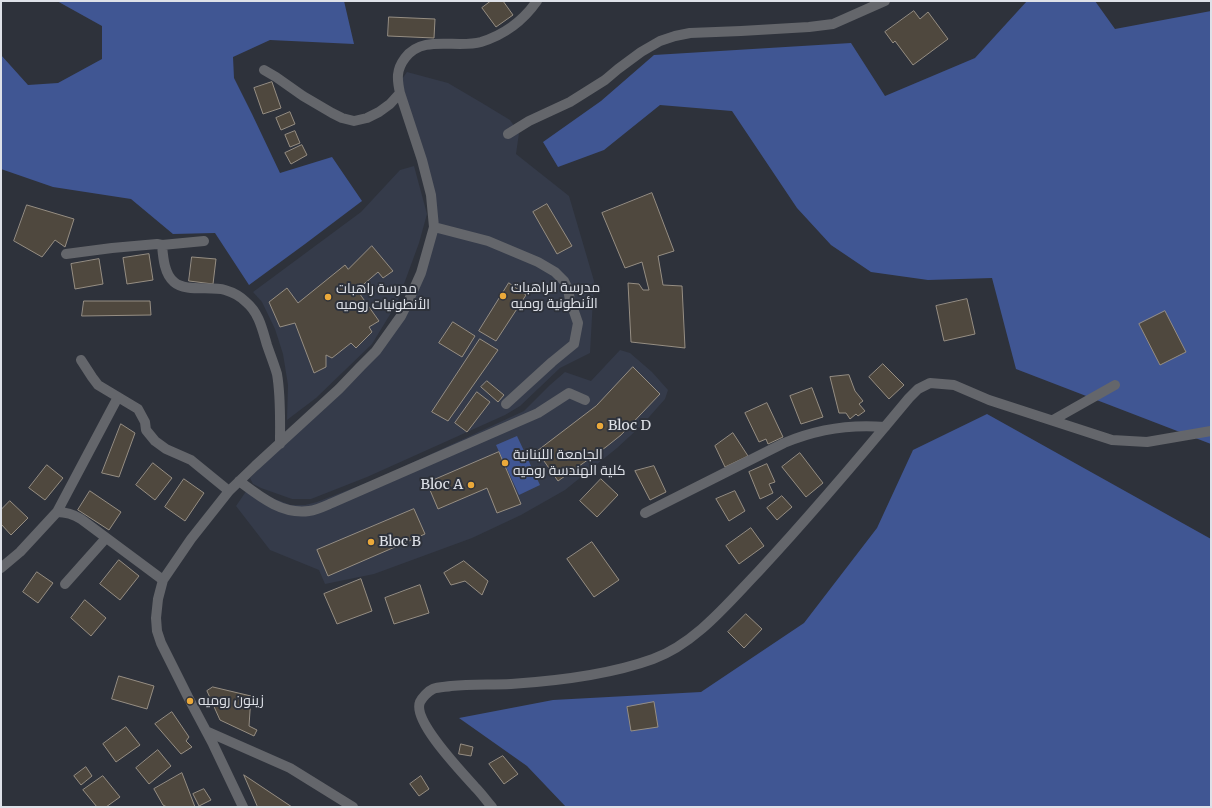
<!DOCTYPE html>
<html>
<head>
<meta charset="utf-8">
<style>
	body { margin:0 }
	#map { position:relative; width:1212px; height:808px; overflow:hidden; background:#2e323b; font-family:Merriweather,serif }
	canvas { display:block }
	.frame { position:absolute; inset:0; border:2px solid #dee1e8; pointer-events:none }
</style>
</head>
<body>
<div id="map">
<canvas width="1212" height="808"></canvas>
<div class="frame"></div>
</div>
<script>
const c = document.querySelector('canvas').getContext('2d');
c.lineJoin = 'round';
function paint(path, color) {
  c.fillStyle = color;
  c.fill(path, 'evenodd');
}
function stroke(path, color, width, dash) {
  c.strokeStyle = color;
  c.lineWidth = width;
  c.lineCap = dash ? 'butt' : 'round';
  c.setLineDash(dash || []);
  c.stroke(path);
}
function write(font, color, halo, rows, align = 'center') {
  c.font = font + ' Merriweather,Cairo,serif';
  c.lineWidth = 4;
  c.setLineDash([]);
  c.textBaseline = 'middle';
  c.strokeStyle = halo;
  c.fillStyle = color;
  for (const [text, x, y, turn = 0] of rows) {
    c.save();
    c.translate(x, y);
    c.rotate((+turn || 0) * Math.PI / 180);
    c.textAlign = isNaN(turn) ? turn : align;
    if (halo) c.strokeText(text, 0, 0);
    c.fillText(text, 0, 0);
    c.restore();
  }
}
paint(new Path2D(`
	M407,72L448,83L482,103L510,120L519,133L516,154L569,196L594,281L590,353L560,368L520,406L505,415L367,477L311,499H292L261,488L253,484L250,478L392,334L437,226L407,104L402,79Z
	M414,166L427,214L419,243L397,303L372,344L316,398L287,420L288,385L283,354L275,329L262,302L253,292L361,212L400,170Z
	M620,350L630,353L652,372L668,390L665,399L642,425L617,448L565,490L521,515L472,538L374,574L325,584L319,570L270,550L236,506L249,487L272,498L291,505H305L317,502L379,478L524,411L550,385L565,372L591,381Z`), '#353b4a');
paint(new Path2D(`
	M57,1H344L354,44L270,40L233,57L234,78L252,114L280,173L332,157L362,201L305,244L249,285L215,233L173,234L131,199L53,187L1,169V55L28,85L58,83L102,59V26Z
	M1027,1H1095L1115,29L1211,11V444L1016,369L992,278L928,280L871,272L831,245L797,208L732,111L660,105L604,150L558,167L543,142L601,101L654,55L851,43L885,96L975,58Z
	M987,414L1211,539V807H566L527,766L459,718L553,700L701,692L804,623L877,528L913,450Z
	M517,436L540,485L519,495L496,445Z`), '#405693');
const building = new Path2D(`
	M491,1H503L513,15L496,27L482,8Z
	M914,11L920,19L928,12L948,39L913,65L895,41L893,43L885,32Z
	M389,17L435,19L434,38L388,36Z
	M272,82L281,108L263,114L254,88Z
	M290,112L295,124L281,130L276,118Z
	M295,131L300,143L290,147L285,135Z
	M302,145L307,155L291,164L285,153Z
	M652,193L674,251L658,256L663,285L682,286L685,348L631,342L628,283L639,284L643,290H649L642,262L625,268L602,213Z
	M547,204L572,246L557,254L533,212Z
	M27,205L74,219L65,247L55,240L42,257L14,241Z
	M372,246L393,271L383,278L378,272L357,290L379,321L369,327L372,332L356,348L351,343L332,358L326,355V367L314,373L295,323L280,327L269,302L287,288L298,303L345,265L348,269Z
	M149,254L153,280L127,284L123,258Z
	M192,257L216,259L213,284L189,281Z
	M99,259L103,284L75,289L71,264Z
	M509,283L526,295L496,341L479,331Z
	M967,299L975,334L944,341L936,306Z
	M84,301H150L151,315L82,316Z
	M1165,311L1186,352L1160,365L1139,324Z
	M453,322L475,336L462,357L439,343Z
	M480,339L498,350L448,421L432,412Z
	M883,364L904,385L889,399L869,377Z
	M633,367L660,394L621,435L606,447L558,481L537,451L596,406Z
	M849,375L855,391L863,401L859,404L865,411L858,416L856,414L850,419L846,413H839L830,377Z
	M487,381L504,395L498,402L481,387Z
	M812,388L823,417L801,424L790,396Z
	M477,392L490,402L467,432L455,423Z
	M767,403L783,437L768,444L766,439L759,442L745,413Z
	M121,424L135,433L119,477L102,473Z
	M733,433L748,456L725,467L715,446Z
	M499,452L521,504L497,513L487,488L438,509L427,483Z
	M800,453L823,483L806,497L782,467Z
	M153,463L172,478L155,500L136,485Z
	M767,464L775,482L769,484L773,493L760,499L749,472Z
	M47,465L63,478L45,500L29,488Z
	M654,466L666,492L650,500L635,471Z
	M184,479L204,493L185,521L165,507Z
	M601,479L618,495L597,517L580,501Z
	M90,491L121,512L109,530L78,510Z
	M735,491L745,511L729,521L716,499Z
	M782,496L792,507L777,520L767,508Z
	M10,501L28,518L11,535L1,524V510Z
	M414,509L425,534L328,576L317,550Z
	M751,528L764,546L739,564L726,546Z
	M592,542L619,580L594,597L567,559Z
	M119,560L139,576L120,600L100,584Z
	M464,561L488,581L482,595L465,581L451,585L444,573Z
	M37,572L53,583L38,603L23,592Z
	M361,579L372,611L337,624L324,594Z
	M420,585L429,613L394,624L385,598Z
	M85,600L106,618L91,636L71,618Z
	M746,614L762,629L744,648L728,632Z
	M119,676L154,686L147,709L112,699Z
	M213,687L251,696L249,726L257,730L254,736L220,720L207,691Z
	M654,702L658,727L631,731L627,707Z
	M172,712L189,737L186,741L192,747L181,754L155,724Z
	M126,727L140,745L116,762L103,744Z
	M461,744L473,747L471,756L459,754Z
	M158,750L171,766L149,784L136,768Z
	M503,756L518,774L504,784L489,764Z
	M86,767L92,776L81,785L74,776Z
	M182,773L195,807H167L163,805L154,789Z
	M244,775L292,807H258Z
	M103,776L120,797L106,807H97L83,790Z
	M421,776L429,789L419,796L410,784Z
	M204,789L211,800L199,806L193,794Z`);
paint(building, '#4f483e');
stroke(building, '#968e83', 1);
stroke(new Path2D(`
	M264,70L276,77L303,96L332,113L342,118L354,121L367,118L379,112L390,104L400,93
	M508,134L529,121L570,102L605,80L618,69L641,52L660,41L675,36L690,33L741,31L809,27L833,24L885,1
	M434,227L488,241L538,262L555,272L564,281L568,289L570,300L578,323L574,344L552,362L506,404
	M162,245L204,241
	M66,254L112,248L157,244L162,245C163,256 164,274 174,282C185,292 211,286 225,290C232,292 240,296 246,302C259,313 262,328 267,345C270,354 274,364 277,374C281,397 280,420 280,444
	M81,360L92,377L98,385L138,409L145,422L146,430L155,441L166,449L191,460L229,491
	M1053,420L1115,385
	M239,481C259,496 282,515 309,511C317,510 325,506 332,503L538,413L569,393L585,400
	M57,512L118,397
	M645,513L784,443C817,429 849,424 885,427
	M1,568L20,552L57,512C66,512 73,514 81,519L163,580
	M65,584L106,538
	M206,731L290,768L353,807
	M243,807L213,744L188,697L161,643L157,631L156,618L158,599L163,580L191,539L229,491L255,466L339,389L361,366L376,351L401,316L408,302L421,273L434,227L431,195L422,160L400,93C397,79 396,70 405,58C423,34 456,49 481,42C504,35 523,21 537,1
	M492,807C486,800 481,793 475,787C462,772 412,721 420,702C422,698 428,691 433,689C438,687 445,687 451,686C471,684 491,685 511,684C557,681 609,675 653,659C695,644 728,603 758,572C810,516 860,457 909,398L918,389L930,383L954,385L989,400L1112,440L1147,442L1211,431`), '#64666b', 10);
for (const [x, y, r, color] of [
	[503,296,4,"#eba93a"],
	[328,297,4,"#eba93a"],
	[600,426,4,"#eba93a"],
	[505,463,4,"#eba93a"],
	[471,485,4,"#eba93a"],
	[371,542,4,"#eba93a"],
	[190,701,4,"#eba93a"]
]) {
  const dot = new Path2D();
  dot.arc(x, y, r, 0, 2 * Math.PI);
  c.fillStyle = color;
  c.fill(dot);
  stroke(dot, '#2e323b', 1.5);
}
write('14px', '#dee1e8', '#2e323b', [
	["مدرسة الراهبات",511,288],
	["الأنطونية روميه",511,304],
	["مدرسة راهبات",336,289],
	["الأنطونيات روميه",336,305],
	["Bloc D",608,426],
	["الجامعة اللبنانية",513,455],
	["كلية الهندسة روميه",513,471],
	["Bloc A",463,485,"right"],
	["Bloc B",379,542],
	["زينون روميه",198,701]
], 'left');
</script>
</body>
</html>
